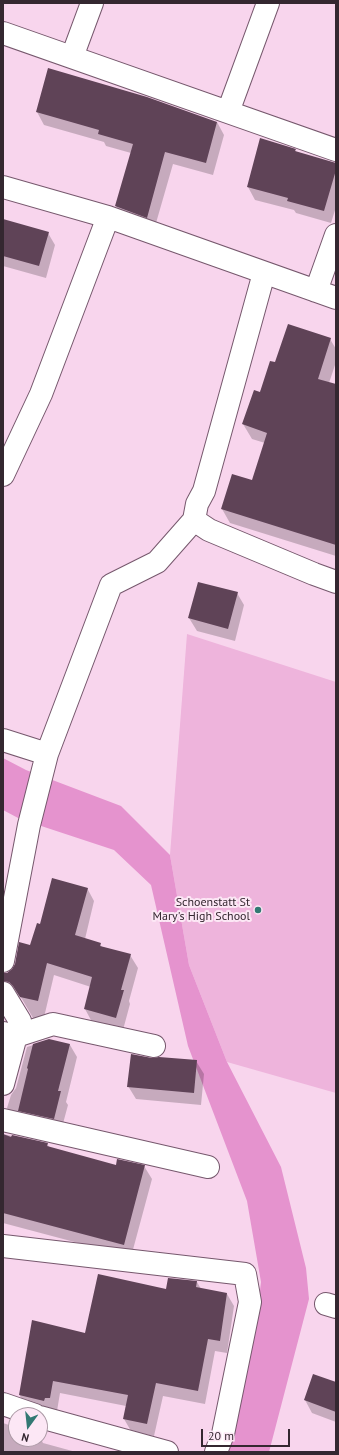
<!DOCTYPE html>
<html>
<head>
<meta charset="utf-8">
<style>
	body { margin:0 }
	#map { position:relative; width:339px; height:1455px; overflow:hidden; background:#f8d5ed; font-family:"PT Sans",sans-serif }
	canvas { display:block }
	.frame { position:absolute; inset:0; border:4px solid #342730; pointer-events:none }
	.north { position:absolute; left:8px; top:1407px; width:40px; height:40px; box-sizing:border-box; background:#fce7f5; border:1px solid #ac9aa6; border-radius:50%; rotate:195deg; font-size:11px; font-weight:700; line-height:16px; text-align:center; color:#342730 }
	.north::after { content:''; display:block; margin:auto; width:14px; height:18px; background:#327973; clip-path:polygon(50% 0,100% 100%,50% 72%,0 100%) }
	.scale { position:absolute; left:201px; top:1429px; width:89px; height:18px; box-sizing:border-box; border:2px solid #342730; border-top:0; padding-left:5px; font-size:12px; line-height:14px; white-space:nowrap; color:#342730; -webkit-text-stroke:3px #fce7f5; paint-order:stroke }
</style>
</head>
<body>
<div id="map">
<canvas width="339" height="1455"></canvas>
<div class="frame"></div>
<div class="north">N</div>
<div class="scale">20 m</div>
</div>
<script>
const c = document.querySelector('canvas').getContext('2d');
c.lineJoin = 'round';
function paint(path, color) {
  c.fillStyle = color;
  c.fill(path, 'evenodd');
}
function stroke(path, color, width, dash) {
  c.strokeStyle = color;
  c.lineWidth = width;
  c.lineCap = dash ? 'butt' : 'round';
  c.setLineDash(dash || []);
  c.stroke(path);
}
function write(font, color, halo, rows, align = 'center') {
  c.font = font + ' "PT Sans",sans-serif';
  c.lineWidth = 4;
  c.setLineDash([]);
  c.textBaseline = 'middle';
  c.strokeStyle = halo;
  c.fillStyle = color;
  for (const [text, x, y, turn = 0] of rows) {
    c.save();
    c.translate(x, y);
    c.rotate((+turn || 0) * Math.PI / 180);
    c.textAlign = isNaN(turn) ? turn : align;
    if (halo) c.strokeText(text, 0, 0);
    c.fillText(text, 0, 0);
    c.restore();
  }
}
paint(new Path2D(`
	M187,634L336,682V1093L227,1062L189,965L170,855Z`), '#eeb4dc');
paint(new Path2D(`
	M3,758L26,770L121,806L170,855L189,965L227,1062L281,1167L306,1268L309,1299L269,1452H226L255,1332L261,1282L247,1201L188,1046L151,885L114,850L20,819L3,810Z`), '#e593ce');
paint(new Path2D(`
	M37,112L217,122L224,135L213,175L173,164L154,230L123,219L116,206L131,153L106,146L104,142L44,125Z
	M295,150L297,153L336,164V207L331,223L296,213L294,210L255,200L248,187Z
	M3,220L48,233L55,245L46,278L3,266Z
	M330,339L336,349V362L329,383L336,385V556L230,523L222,509L253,482L265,443L252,439L243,424L275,363Z
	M237,593L244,605L235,641L197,631L189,618Z
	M87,888L94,901L85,939L100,944L102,947L130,955L138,968L129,1001L130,1004L123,1030L92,1022L85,1009L91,987L54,975L41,1030H40L22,999L18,995L10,993L3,996V974H7L13,970L30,947L41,925Z
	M49,1040L70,1045L77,1057L66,1102L68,1105L61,1131L15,1121L7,1108L11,1095L16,1088L27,1047Z
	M152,1059L196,1061L204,1074L201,1105L136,1099L128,1086Z
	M3,1134L47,1144L50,1148L116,1166H144L152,1179L131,1257L3,1223Z
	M197,1282L201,1289L227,1294L234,1306L227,1353L215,1351L205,1404L163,1396L154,1436L131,1431L124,1419L126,1406L60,1393L57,1411L28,1409L20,1396L33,1321L86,1334L167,1291Z
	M336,1383V1422L312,1413L305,1400Z
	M3,1423L15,1427L16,1423V1439H40V1437L43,1443L76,1452H3Z`), '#0003');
paint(new Path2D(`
	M48,68L147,97L217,122L206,163L165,152L147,218L115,206L133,144L98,134L99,130L36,112Z
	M260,138L296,149L295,151L336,163V170L324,211L287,201L288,198L247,187Z
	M3,219L49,232L39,266L3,256Z
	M288,324L331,338L318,379L336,384V545L221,509L232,474L252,480L267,433L242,424L254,390L260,392L270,361L275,362Z
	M198,582L238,592L228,629L188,618Z
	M52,878L88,888L75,935L101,943L100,946L131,954L121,990H124L116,1018L84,1009L92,977L47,963L38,1001L20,997L13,986L9,982L3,981V973H7L12,969L15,964L19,942L30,945L37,923L40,924Z
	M49,1039L70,1044L58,1091H61L54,1119L18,1111L28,1069L27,1068L33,1044Z
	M131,1054L152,1058L159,1057L197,1060L194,1093L127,1087Z
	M3,1134L11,1137L12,1135L48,1143L47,1146L116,1165L117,1159L145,1165L124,1245L3,1213Z
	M98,1274L166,1289L168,1278L197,1281L196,1287L227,1293L220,1341L208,1339L198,1391L156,1383L147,1424L123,1419L128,1395L53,1381L50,1398H45L44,1401L19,1395L32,1320L85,1333Z
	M313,1374L336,1382V1412L304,1400Z`), '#5f4357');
const minor = new Path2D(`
	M3,33L336,150
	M72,57L92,3
	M228,112L268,3
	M3,187L108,217L336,298
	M264,273L204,491L197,504L194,520L209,530L314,574L336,582
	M316,291L336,235
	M3,475L41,394L108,217
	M3,740L47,754
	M3,961L29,825L47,754L111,585L157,562L194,520
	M3,993L20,1021L3,1084
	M3,1033L16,1036L53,1024L154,1046
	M3,1120L208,1167
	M3,1246L245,1274L250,1302L223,1434L216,1452
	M326,1304L336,1307
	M3,1404L35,1415
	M40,1417L167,1452`);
stroke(minor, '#76586d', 24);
stroke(minor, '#fff', 22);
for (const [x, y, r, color] of [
	[258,910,4,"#327973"]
]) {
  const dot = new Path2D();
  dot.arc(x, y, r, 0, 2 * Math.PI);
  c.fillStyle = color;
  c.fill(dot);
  stroke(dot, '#fce7f5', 1.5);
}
write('12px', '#342730', '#fce7f5', [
	["Schoenstatt St",250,903],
	["Mary's High School",250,917]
], 'right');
</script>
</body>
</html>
